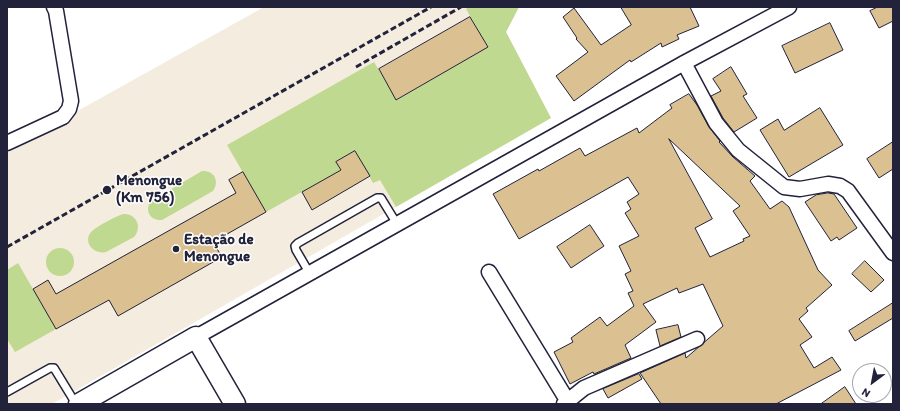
<!DOCTYPE html>
<html>
<head>
<meta charset="utf-8">
<style>
	body { margin:0 }
	#map { position:relative; width:900px; height:411px; overflow:hidden; background:#fff; font-family:Itim,sans-serif }
	canvas { display:block }
	.frame { position:absolute; inset:0; border:8px solid #22223b; pointer-events:none }
	.north { position:absolute; left:852px; top:363px; width:40px; height:40px; box-sizing:border-box; background:#fff; border:1px solid #a7a7b1; border-radius:50%; rotate:212deg; font-size:11px; font-weight:700; line-height:16px; text-align:center; color:#22223b }
	.north::after { content:''; display:block; margin:auto; width:14px; height:18px; background:#22223b; clip-path:polygon(50% 0,100% 100%,50% 72%,0 100%) }
</style>
</head>
<body>
<div id="map">
<canvas width="900" height="411"></canvas>
<div class="frame"></div>
<div class="north">N</div>
</div>
<script>
const c = document.querySelector('canvas').getContext('2d');
c.lineJoin = 'round';
function paint(path, color) {
  c.fillStyle = color;
  c.fill(path, 'evenodd');
}
function stroke(path, color, width, dash) {
  c.strokeStyle = color;
  c.lineWidth = width;
  c.lineCap = dash ? 'butt' : 'round';
  c.setLineDash(dash || []);
  c.stroke(path);
}
function write(font, color, halo, rows, align = 'center') {
  c.font = font + ' Itim,sans-serif';
  c.lineWidth = 3;
  c.setLineDash([]);
  c.textBaseline = 'middle';
  c.strokeStyle = halo;
  c.fillStyle = color;
  for (const [text, x, y, turn = 0] of rows) {
    c.save();
    c.translate(x, y);
    c.rotate((+turn || 0) * Math.PI / 180);
    c.textAlign = isNaN(turn) ? turn : align;
    if (halo) c.strokeText(text, 0, 0);
    c.fillText(text, 0, 0);
    c.restore();
  }
}
paint(new Path2D(`
	M264,7H519L506,32L551,118L52,404H7V152L74,113Z`), '#f4ecde');
paint(new Path2D(`
	M469,7H519L506,32L551,118L396,207L380,180L373,183L355,151L336,162L341,170L266,212L227,145L374,62L397,100L488,47L466,9Z
	M202,171C214,170 220,181 213,191L162,220C150,221 144,210 151,201Z
	M123,214C136,213 143,227 134,237L106,252C93,255 82,241 92,231C99,225 115,217 123,214Z
	M46 262a14 14 0 1 1 28 0a14 14 0 1 1-28 0Z
	M18,263L56,329L15,352L7,339V270Z`), '#c0d990');
const building = new Path2D(`
	M621,7H690L699,26L677,35L679,39L662,47L661,43L631,62L630,60L574,101L556,76L588,52L576,39L577,38L563,17L574,8L601,45L631,25Z
	M878,7H893V21L879,28L870,11Z
	M470,17L488,47L396,100L379,69Z
	M830,23L843,50L795,73L782,46Z
	M731,67L747,94L743,96L757,118L734,132L723,118L711,96L721,91L713,79Z
	M689,94L697,105L709,127L720,141L719,142L733,157L755,176L750,181L770,209L782,201L789,207L818,270L832,285L806,308L808,311L799,319L812,337L800,345L814,368L832,357L841,370L776,404H661L640,373L685,353L686,358L723,326L703,284L679,293L677,288L643,304L656,322L625,345L631,358L594,374L593,372L570,384L554,352L573,342L571,338L600,317L607,326L634,306L628,293L633,291L625,274L631,271L619,246L639,236L625,213L631,209L627,202L639,194L628,177L519,239L493,194L538,169L539,171L580,148L585,156L637,128L639,133L672,108L670,105ZM669,139L740,206L733,211L750,236L743,239L744,241L710,257L695,228L712,219Z
	M820,108L843,145L789,177L760,130L778,119L784,130Z
	M893,142V169L879,178L867,159Z
	M355,151L370,176L312,210L302,192L341,170L336,162Z
	M243,172L266,212L213,242L222,257L118,316L109,300L56,329L33,289L48,280L56,294L236,193L229,180Z
	M828,193L834,194L857,228L839,240L837,237L831,241L805,202L816,195Z
	M590,225L604,246L571,268L557,247Z
	M865,261L884,280L871,292L852,274Z
	M893,303V318L855,341L849,331Z
	M678,325L681,337L660,346L656,330Z
	M639,374L642,379L608,398L603,389Z
	M845,387L856,404H821Z`);
paint(building, '#dbc191');
stroke(building, '#22223b', 1);
const lane = new Path2D(`
	M310,274L296,250L295,246L298,243L377,198H381L397,224
	M7,392L50,368H54L76,404`);
const street = new Path2D(`
	M684,63L716,123L738,150L784,187L800,189L828,184L840,186L848,191L893,253
	M7,143L63,117L69,109L71,101L56,11L54,7
	M489,272L567,400
	M196,337L684,63L789,7
	M564,404L584,388L697,339`);
const secondary = new Path2D(`
	M79,404L196,337L235,404`);
stroke(lane, '#22223b', 10);
stroke(street, '#22223b', 17);
stroke(secondary, '#22223b', 23);
stroke(lane, '#fff', 7);
stroke(street, '#fff', 14);
stroke(secondary, '#fff', 20);
stroke(new Path2D(`
	M356,67L461,7
	M7,247L431,7`), '#22223b', 3, [6, 3]);
for (const [x, y, r, color] of [
	[107,190,5,"#22223b"],
	[176,249,4,"#22223b"]
]) {
  const dot = new Path2D();
  dot.arc(x, y, r, 0, 2 * Math.PI);
  c.fillStyle = color;
  c.fill(dot);
  stroke(dot, '#fff', 1.5);
}
write('bold 15px', '#22223b', '#fff', [
	["Menongue",116,181],
	["(Km 756)",116,198],
	["Estação de",184,240],
	["Menongue",184,257]
], 'left');
</script>
</body>
</html>
